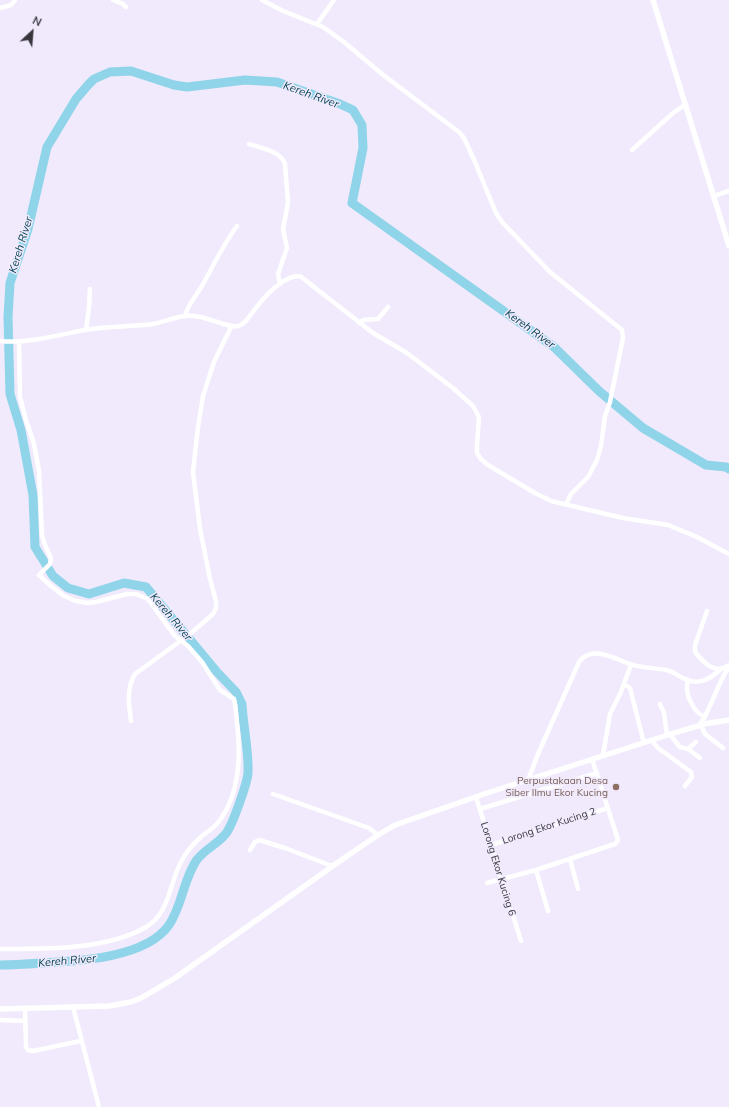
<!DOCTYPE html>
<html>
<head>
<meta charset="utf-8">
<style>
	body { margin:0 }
	#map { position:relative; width:729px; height:1107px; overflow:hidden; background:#f0eafc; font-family:Mulish,sans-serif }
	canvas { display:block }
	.north { position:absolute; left:12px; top:12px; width:40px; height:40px; -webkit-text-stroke:3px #f0eafc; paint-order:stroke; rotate:26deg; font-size:11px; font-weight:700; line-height:16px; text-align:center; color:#38363d }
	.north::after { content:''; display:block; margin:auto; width:14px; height:18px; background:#38363d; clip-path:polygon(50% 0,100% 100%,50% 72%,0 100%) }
</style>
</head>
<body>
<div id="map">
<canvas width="729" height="1107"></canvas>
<div class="north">N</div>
</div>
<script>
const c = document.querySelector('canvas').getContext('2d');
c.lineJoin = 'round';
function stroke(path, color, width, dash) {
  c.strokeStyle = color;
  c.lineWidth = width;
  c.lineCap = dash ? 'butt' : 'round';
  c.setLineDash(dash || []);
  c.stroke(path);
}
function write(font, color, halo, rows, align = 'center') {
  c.font = font + ' Mulish,sans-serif';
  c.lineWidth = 3;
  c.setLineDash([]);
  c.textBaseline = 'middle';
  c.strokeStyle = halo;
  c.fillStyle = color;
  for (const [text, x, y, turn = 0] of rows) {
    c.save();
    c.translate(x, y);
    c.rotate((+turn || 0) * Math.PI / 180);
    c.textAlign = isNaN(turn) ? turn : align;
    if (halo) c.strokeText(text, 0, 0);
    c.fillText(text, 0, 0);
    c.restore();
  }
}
stroke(new Path2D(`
	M0,965C14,965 28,964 42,963C79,961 146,958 169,925C182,906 183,881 196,861C204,849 219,844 227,832C233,823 247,784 248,773C249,750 243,726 242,704L236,692L216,671L146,587L124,583L89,594L68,588L53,576L35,547L33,495L21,430L10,394L8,317L10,283L28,229L47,147L76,99L88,85L94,79L110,72L131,71L174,85L187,87L245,80L277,82L340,104L353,110L362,125L363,148L352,203L554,347L599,391L643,428L706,465L726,467L729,469`), '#8fd4e9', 9);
stroke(new Path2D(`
	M113,0L123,4L126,7
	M262,0L283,11L323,27L344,42L382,74L459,132L464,138L475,162L496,213L502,222L550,272L622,330L623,338L610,402L605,416L601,446L597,460L588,477L571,494L566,504
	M0,8L11,5L15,0
	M317,24L334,0
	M249,144C260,148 281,151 285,164L288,203L283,229L287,248L278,274L280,284
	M632,150L673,113L686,104
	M714,196L729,191
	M185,316C188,304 196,296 202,286C213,266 223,245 237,226
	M359,323L363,320L378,319L388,307
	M86,330L89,308L90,289
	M0,341C25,344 59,335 84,330C107,326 130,327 153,324C164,322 175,317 185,316C203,313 227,329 238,326C246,324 250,315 255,309C265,296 282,276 300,276L373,333L407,353L453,388L473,406L479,417L477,445V453L481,459L488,465L535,493L551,501L623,518L668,525L697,537L729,554
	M707,611L695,645V652C704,663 715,675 729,665
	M688,681C684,693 693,712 705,717
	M624,684L630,688L644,743
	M660,704L664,713L667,735
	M131,721C129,705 126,689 135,674L190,634L213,614L216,608V601L210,579L200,529L193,472L198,427L203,396L214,362L231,327
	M701,725L705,734L723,748
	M699,726C712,707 717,685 729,666
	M671,734L672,737L680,747L688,749L700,758
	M652,741L658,748L691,772L692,777L685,786
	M688,749L696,742
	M603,755L610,714L620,694L631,665
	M528,780L538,754L579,662C591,644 615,659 630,664C640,668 655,668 666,670C672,671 677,675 683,678C698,686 709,680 721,669
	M273,794L369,828L378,835
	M476,797L521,941
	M480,809L597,773
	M491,845L608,808
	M250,850L255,842L259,840L285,848L332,866
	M570,859L578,889
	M536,870L548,911
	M487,883L536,870L615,844L618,840L592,759
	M0,949C45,949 107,950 146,927C170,913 169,884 181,862C186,852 194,843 202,836C209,831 215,827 220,820C240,792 241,756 237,723C236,715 236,706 234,699L220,690L202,662L188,646L174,635L148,599L136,594H127L96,602L88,603L76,601L64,596L51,586L39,575L50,564L51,558L45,545L42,535L39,471L34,444L26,420L20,397L19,341
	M73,1007L99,1107
	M25,1008L26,1047L28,1050L33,1051L81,1041
	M0,1020L25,1021`), '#fff', 4.5);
stroke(new Path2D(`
	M653,0L729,246
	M0,1009L109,1006L131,1002L141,998L175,978L337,863L378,835L395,825L487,793L671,734L704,724L729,720`), '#fff', 5.5);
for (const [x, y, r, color] of [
	[616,787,4,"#8d6e63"]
]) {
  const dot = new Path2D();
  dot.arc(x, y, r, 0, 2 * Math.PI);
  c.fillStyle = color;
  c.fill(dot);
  stroke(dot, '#f0eafc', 1.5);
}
write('10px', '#785e54', '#f0eafc', [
	["Perpustakaan Desa",608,781],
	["Siber Ilmu Ekor Kucing",608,793]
], 'right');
write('10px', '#38363d', '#f0eafc', [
	["Lorong Ekor Kucing 2",549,826,-18],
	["Lorong Ekor Kucing 6",498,869,73]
]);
write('italic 11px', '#004150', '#f0eafc', [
	["Kereh River",311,95,20],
	["Kereh River",21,245,-73],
	["Kereh River",530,329,36],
	["Kereh River",171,617,50],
	["Kereh River",67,961,-5]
]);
</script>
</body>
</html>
